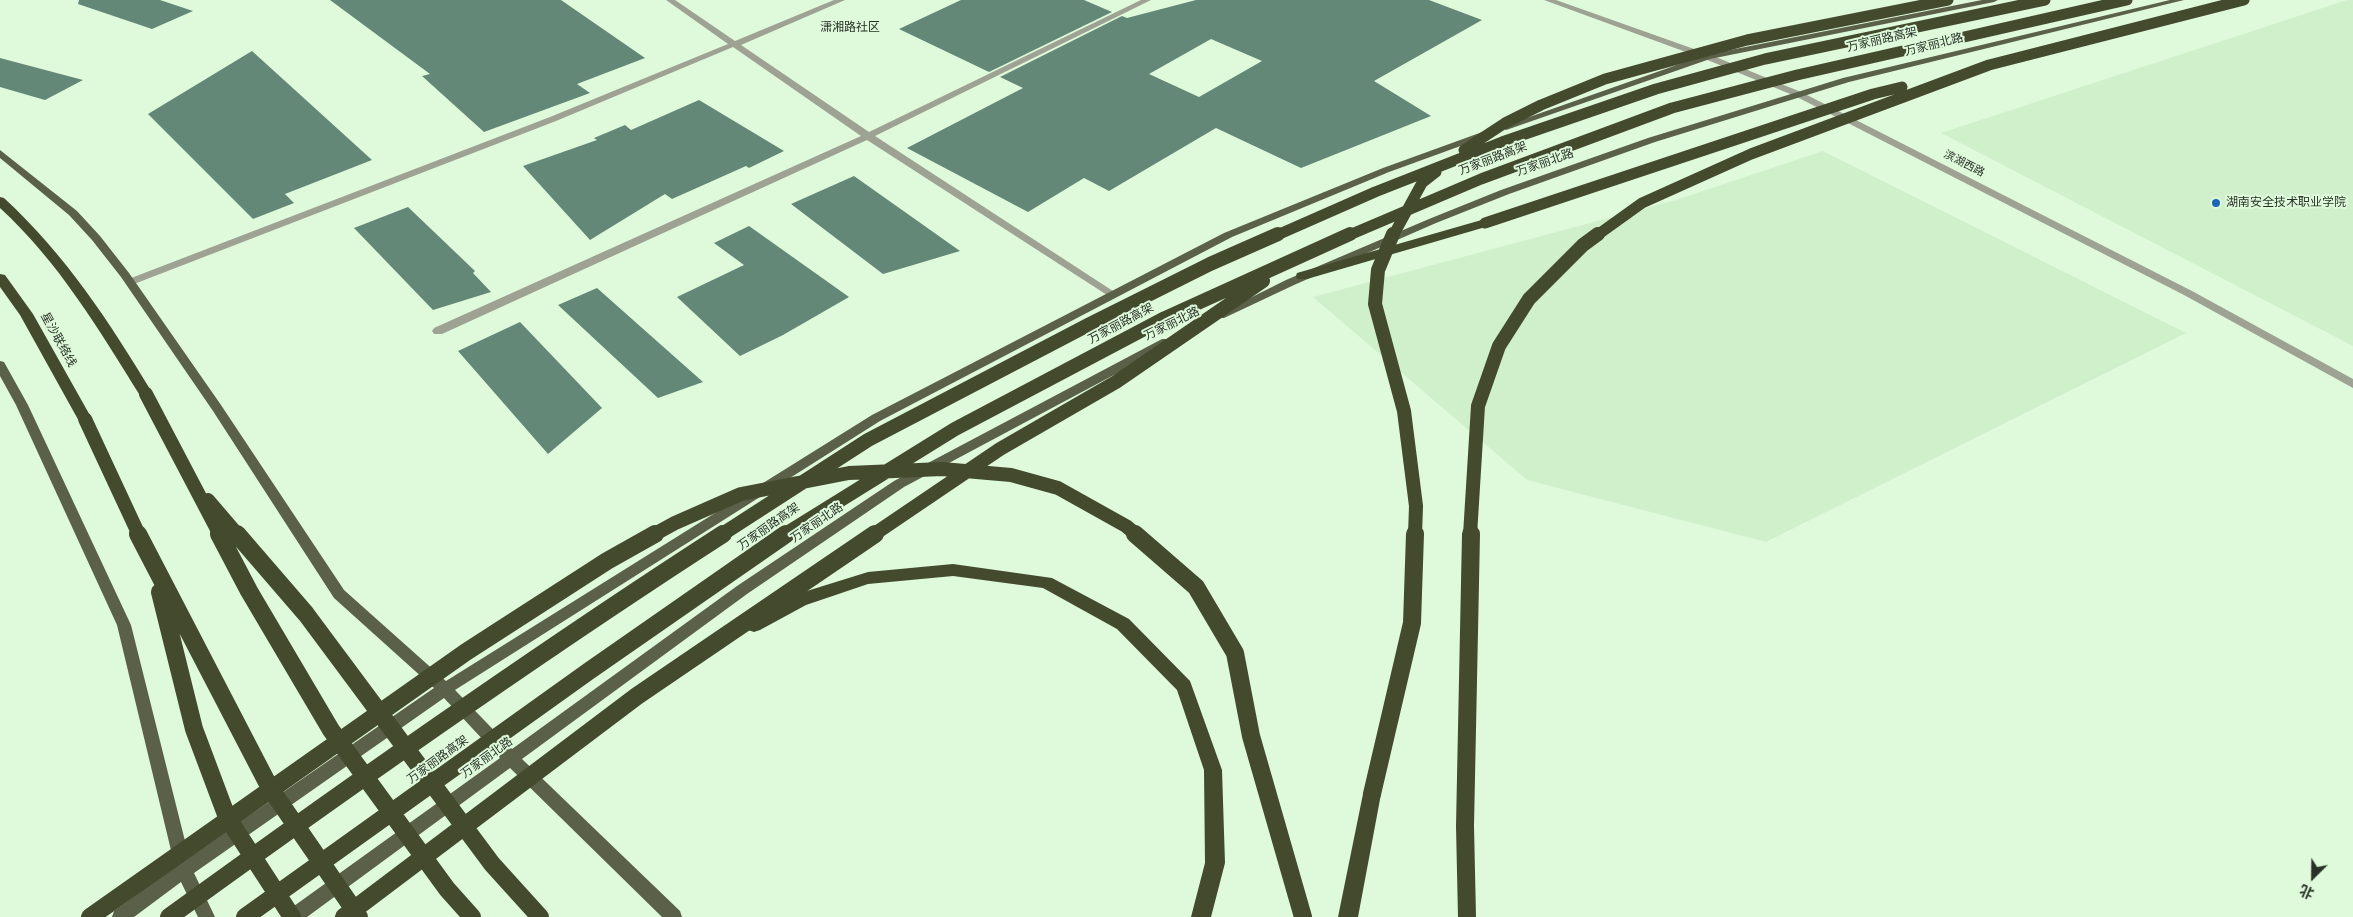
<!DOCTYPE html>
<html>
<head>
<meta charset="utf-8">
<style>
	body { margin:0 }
	#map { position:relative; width:2353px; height:917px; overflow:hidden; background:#dff9db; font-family:Signika,"Noto Sans SC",sans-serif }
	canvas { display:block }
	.north { position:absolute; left:2288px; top:852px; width:50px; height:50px; -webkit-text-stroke:4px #dff9db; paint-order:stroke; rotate:203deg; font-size:14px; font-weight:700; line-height:20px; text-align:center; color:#283227 }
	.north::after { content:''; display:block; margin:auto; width:18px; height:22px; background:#283227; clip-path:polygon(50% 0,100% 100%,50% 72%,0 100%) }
</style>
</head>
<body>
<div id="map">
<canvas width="2353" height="917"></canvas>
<div class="north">北</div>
</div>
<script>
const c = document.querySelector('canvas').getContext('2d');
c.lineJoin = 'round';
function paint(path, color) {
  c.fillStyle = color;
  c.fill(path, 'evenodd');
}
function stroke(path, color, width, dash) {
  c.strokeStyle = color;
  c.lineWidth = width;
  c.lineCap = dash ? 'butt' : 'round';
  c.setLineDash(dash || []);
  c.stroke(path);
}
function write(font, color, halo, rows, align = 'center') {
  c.font = font + ' Signika,"Noto Sans SC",sans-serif';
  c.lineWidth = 4;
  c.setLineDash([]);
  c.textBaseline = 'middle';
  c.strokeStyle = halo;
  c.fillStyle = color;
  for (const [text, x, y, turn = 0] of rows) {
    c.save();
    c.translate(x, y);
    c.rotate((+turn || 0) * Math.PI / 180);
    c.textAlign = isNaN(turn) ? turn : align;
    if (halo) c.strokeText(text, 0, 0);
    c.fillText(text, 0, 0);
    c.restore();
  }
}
paint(new Path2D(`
	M2347,0H2353V346L1941,133Z
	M1823,151L2186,333L1766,542L1527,480L1313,297L1676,200Z`), '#d0f0cc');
paint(new Path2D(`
	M79,0H160L193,11L152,29L78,4Z
	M330,0H561L645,58L577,84L590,93L484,132L422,76L430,74Z
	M961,0H1084L1112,12L989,72L899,29Z
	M1196,0H1429L1482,20L1374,81L1431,116L1301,168L1216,128L1109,191L1084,178L1028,212L907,148L1023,88L1000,77L1122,16L1127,18ZM1211,39L1262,61L1199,97L1149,74Z
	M252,51L372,160L285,194L294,203L253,219L148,114Z
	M0,58L83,80L45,100L0,87Z
	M699,100L784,151L749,168L746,166L672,199L665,194L590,240L523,166L597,140L594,138L625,125L631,130Z
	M854,176L960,251L883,274L791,204Z
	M408,207L475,271L473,273L491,292L433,310L354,228Z
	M749,226L849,297L783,335L740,356L677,297L744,265L714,243Z
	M597,288L703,382L658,398L558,305Z
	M520,322L602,408L548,454L458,351Z`), '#648877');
paint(new Path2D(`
	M666,0H675L735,41L834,0H845L741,45L869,132L1141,0H1151L875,136L1116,293L1115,295H1107L867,140L442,334H434L432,331L434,328L861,136L733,47L556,121L134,284L130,285L125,282L126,280L550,117L728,44Z
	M1544,0H1556L1711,55L1801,92L2192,291L2353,379V388L2184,295L1795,96L1705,59Z`), '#9ea293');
paint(new Path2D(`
	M1982,0H1998L1994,2L1710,59L1509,129L1506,130L1501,127L1705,55Z
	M2170,0H2184L1849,82L1655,142L1509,194L1436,223L1294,285L1224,318H1216L1214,316L1286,280L1429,219L1501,190L1648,138L1843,78Z
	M1485,131L1490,134L1488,136L1389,172L1232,237L880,421L455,690L512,749L737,586L894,481L1162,339H1170L1172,342L1170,345L904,487L747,594L522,759L680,911L682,917H662L510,768L307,917H285L287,911L500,758L444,698L194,873L215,917H198L181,882L134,917H112L114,911L175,867L117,625L16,405L0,376V361L4,362L28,405L131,625L189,857L434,688L334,598L213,411L121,277L92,240L69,215L0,158V150L77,211L100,236L129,273L221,405L344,590L446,681L872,415L1224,233L1383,168Z`), '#5b6148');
paint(new Path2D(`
	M0,197L4,198C66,255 110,323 153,394L151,397H141C99,330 59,262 0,208Z
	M1485,219L1491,223L1489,226L1307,279H1297L1296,276L1297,273Z
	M0,274L5,275L33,314L92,419L90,423H80L20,315L0,287Z
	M953,564L1052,578L1129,619L1190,681L1222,770L1225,863L1211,917H1191L1205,863L1204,770L1177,690L1117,629L1043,588L953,576L868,584L806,605L760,630L754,632L748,630L746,625L748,620L794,595L868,572Z
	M1372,786L1379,788L1381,794L1358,917H1338L1363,794L1365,788Z`), '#434a2d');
stroke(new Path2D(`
	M1464,150L1505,123L1541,105L1605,79L1747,40L1948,0
	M1485,223L1873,94L1902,87
	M1275,236L1375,192L1502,142L1656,89L1765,59L2045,0
	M1347,236L1481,179L1672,108L1797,75L2127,0
	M1393,236L1422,183L1436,172
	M1596,236L1642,203L1751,154L1989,65L2244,0`), '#434a2d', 11);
stroke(new Path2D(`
	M1393,234L1378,270L1375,304L1404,411L1416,506L1415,535
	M146,394L220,535
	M85,419L139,535
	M208,500L238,535
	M653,535L675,523L741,494L849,473L942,469L1011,475L1058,488L1126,526L1137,535
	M721,535L868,440L1088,325L1210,264L1278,234
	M784,535L955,429L1165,318L1350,234
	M873,535L1000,449L1116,382L1263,281
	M1470,535L1478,406L1499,346L1529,299L1583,245L1598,234`), '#434a2d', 14);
stroke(new Path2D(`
	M138,534L270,788L359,917
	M219,534L249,591L331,730L447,889L472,917
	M237,534L306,614L492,864L540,917
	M1135,534L1196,587L1235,653L1251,736L1303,917
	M160,592L194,729L227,817L292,917
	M1372,794L1412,623L1415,534
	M90,917L466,652L607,561L655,534
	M169,917C351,785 534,656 723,534
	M245,917L589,671L786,534
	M344,917L637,696L875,534
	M1467,917L1465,826L1471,534`), '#434a2d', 18);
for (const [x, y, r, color] of [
	[2216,203,5,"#1a68b6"]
]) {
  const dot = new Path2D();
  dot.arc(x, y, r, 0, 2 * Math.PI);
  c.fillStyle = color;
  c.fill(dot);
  stroke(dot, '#dff9db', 2);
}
write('11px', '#283227', '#dff9db', [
	["滨湖西路",1964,164,27]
]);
write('12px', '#283227', '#dff9db', [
	["潇湘路社区",850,28]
]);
write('12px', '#283227', '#dff9db', [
	["万家丽路高架",1882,40,-13],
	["万家丽北路",1934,45,-14],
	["万家丽路高架",1493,159,-21],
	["万家丽北路",1545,163,-19],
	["万家丽路高架",1121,324,-28],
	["万家丽北路",1172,324,-26],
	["星沙联络线",58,340,61],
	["万家丽北路",817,523,-34],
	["万家丽路高架",769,527,-35],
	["万家丽北路",487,758,-36],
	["万家丽路高架",438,760,-36]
]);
write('12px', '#283227', '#dff9db', [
	["湖南安全技术职业学院",2226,203]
], 'left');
</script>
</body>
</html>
